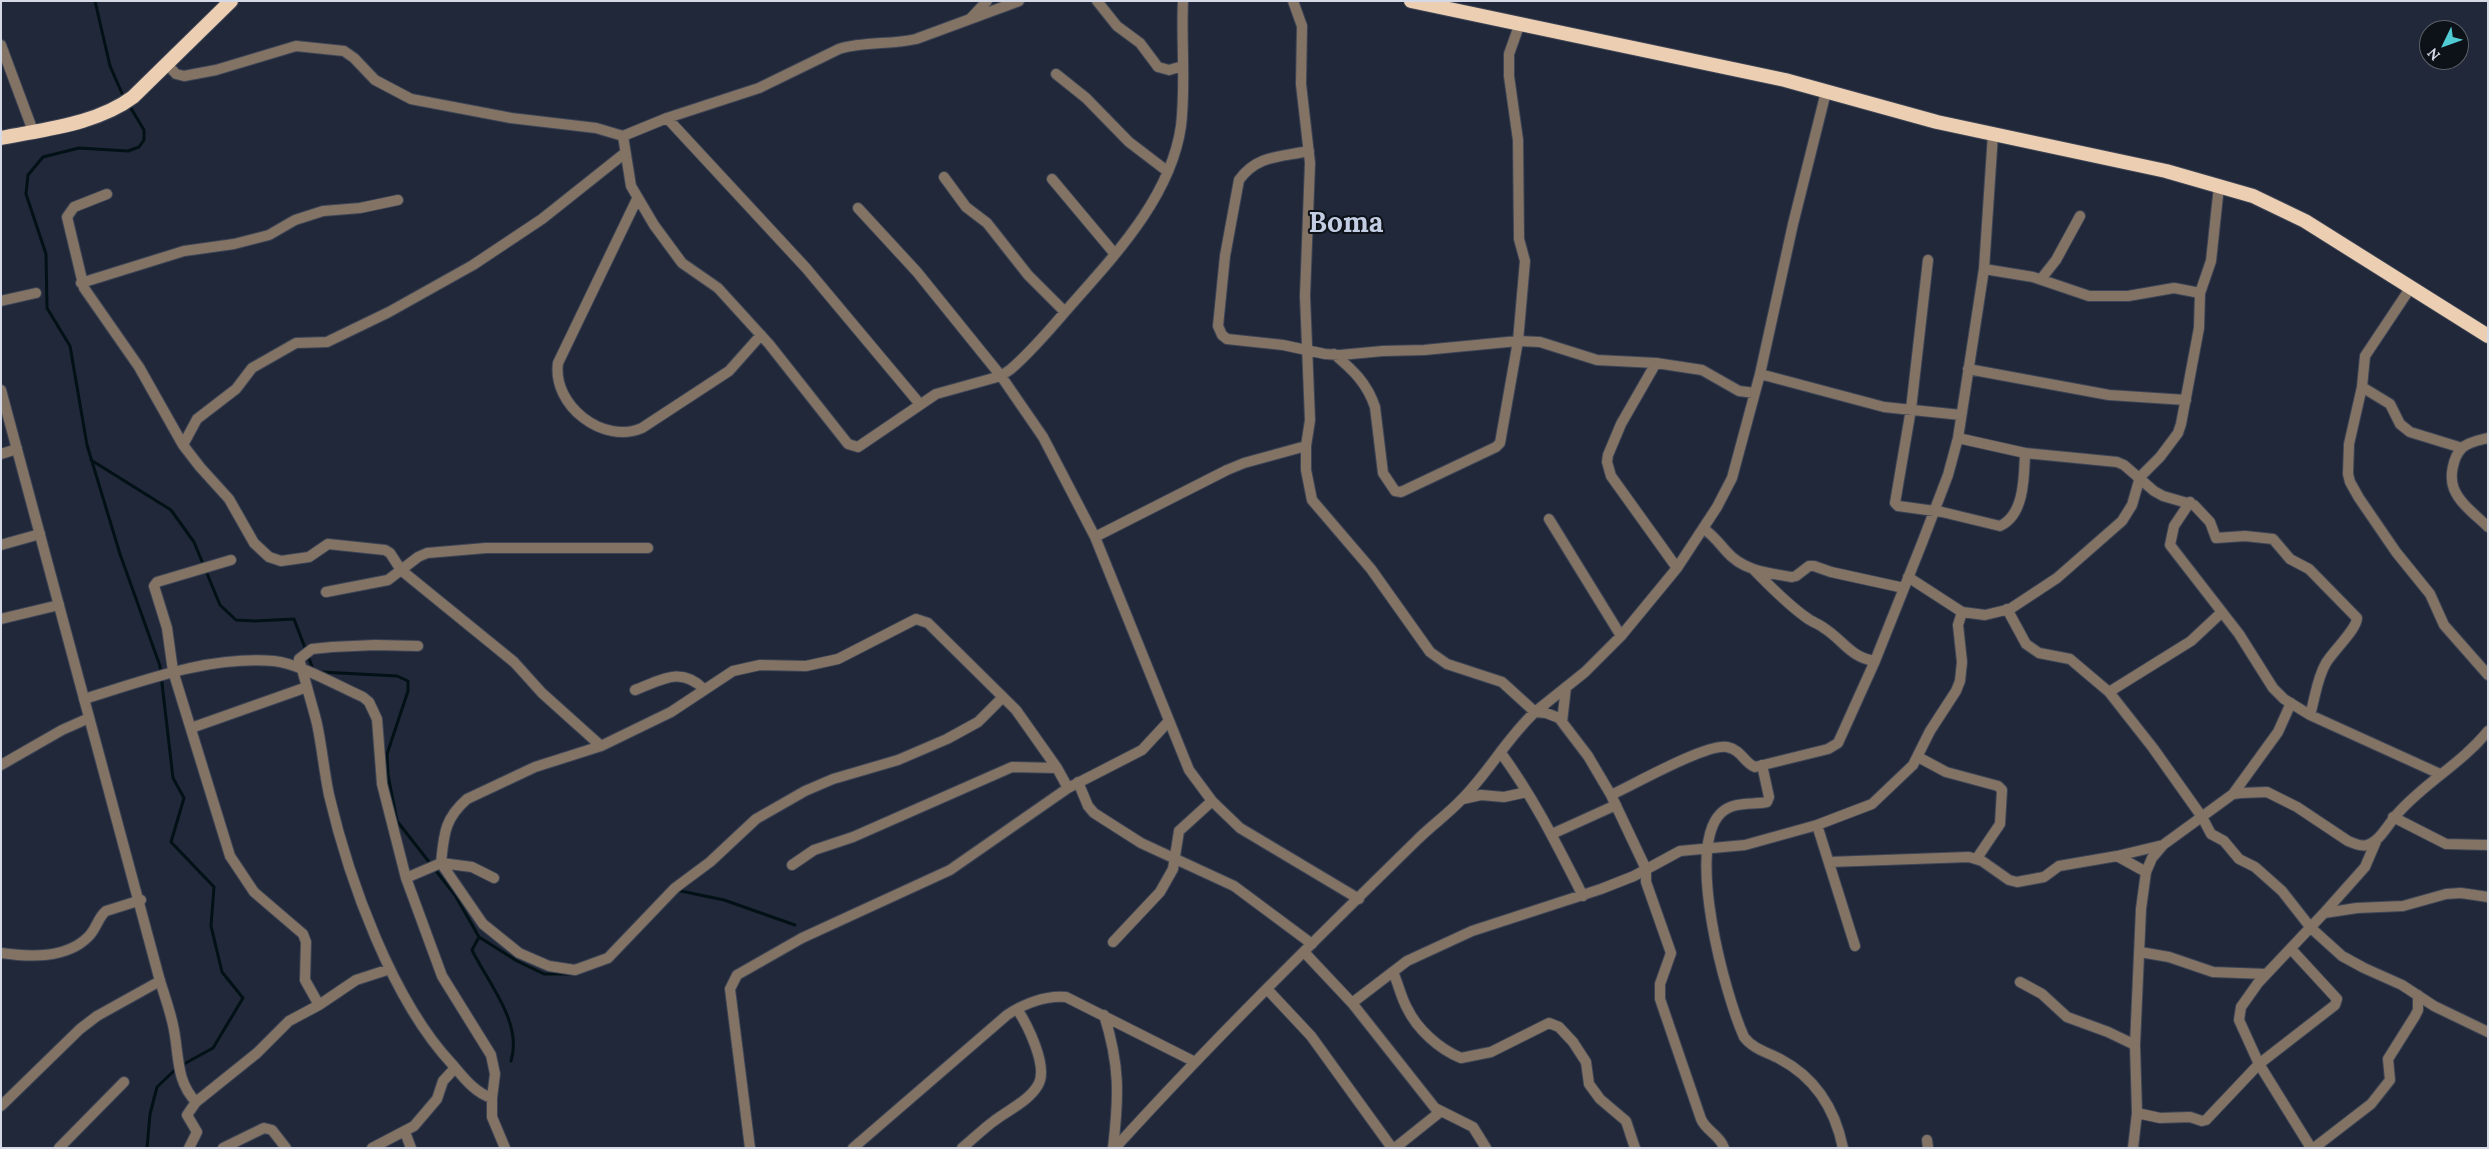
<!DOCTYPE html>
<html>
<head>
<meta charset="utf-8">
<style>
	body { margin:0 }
	#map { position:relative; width:2489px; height:1149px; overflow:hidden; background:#202839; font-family:Lora,serif }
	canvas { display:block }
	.frame { position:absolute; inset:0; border:2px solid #d5dae6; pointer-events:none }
	.north { position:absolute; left:2419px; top:20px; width:50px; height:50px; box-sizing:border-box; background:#0d1118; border:1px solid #5d616a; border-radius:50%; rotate:228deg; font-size:14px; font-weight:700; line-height:20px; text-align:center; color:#d5dae6 }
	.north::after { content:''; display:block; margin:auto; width:18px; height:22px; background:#51ccd4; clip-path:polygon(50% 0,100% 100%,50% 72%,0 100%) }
</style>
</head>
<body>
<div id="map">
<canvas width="2489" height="1149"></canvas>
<div class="frame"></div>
<div class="north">N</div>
</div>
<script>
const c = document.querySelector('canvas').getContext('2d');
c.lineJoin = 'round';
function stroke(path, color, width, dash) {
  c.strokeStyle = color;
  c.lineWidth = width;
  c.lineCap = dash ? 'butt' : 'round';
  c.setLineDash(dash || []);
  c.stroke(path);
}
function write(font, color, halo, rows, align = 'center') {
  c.font = font + ' Lora,serif';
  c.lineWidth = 4;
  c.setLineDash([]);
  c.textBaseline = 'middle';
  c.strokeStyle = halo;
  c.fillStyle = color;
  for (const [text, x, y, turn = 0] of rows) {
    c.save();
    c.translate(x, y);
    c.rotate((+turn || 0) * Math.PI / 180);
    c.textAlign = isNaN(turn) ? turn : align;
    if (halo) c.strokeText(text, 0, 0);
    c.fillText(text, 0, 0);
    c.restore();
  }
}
stroke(new Path2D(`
	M95,1L110,66L124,98
	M129,105L144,130V140L139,147L128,151L79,148L43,157L28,175L26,194L46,254L47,308L70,346L87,445L120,554L160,666L173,778L184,798L171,842L214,887L211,926L222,972L243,998L213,1048L182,1065
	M91,460L171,510L194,542L220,605L236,620L255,621L294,619L313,669
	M321,672L397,676L408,681V691L387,754L388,775L397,821L455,895L479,937L517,961L544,974H570
	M676,890L724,900L795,925
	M479,937L472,950C488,983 523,1023 511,1061
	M147,1148L150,1114L157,1087L177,1068`), '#021115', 3);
const minor = new Path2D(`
	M1097,1L1117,26L1140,43L1158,67L1169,70L1183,66
	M1293,1L1302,26L1301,84L1310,163L1305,296L1310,420L1306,446
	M970,19L987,1
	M1,45L33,131
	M167,64L176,74L184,76L216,70L296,46L344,51L354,58L375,80L411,99L511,118L596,128L623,136L667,118L759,88L839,49C864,41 891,45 916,39L1019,1
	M1056,74L1086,98L1129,142L1167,171
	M667,118L806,268L919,403
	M623,136L631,186L654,225L682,263L718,288L769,344L848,444L858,447L936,394L1001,376L1011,369C1033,350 1052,327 1071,305C1116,254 1171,196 1181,126C1186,85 1181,43 1183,1
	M1309,151C1280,157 1257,155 1239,180L1225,256L1218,326L1222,335L1227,339L1283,345L1325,354L1340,355L1383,351L1424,350L1518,341L1540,342L1597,360L1656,363L1702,370L1739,391L1755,393
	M944,177L966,207L987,223L1028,275L1065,312
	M1052,179L1114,253
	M107,194L74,207L67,217L84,288L139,367L183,445L200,467L229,499L254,543L269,557L281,561L309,557L328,544L385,550L390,553L401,570L514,662L542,693L601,746L671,712L733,671L760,665L806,666L838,659L916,619L928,623L1016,710L1057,768
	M637,199L558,363C552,405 603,445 642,428L729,371L761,335
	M858,208L917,272L1001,376L1043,437L1095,537L1189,770L1212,801L1240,828L1359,899
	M1928,260L1911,409L1895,503L1898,506L1942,512L2000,526C2025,515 2024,475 2025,453
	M1984,269L2033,277L2089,296H2128L2174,288L2200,293
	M2041,279L2056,260L2080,216
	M81,283L184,251L234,244L269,235L295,220L323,211L360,208L398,200
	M2411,287L2365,356L2362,387L2349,444L2348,474L2350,482L2359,498L2396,552L2430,594L2444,625L2488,675
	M1,301L36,293
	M1334,354C1353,370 1367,383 1375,407L1383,473L1395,491L1401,492L1496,447L1500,443L1518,341L1525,261L1519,239L1518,140L1509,76V54L1520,23
	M1656,363L1621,424L1608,455L1607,462L1611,476L1677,568
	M1968,369L2109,395L2186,400
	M1760,374L1884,407L1961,415
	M2362,387L2390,404L2400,424L2410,432L2462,448
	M1958,438L2025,453L2117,462L2124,465L2154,491L2163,496L2194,505L2210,522L2216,538L2245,536L2273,539L2290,559L2309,569L2357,618C2357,629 2333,651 2326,663C2317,678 2315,698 2310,715
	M2488,438C2480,440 2468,442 2462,448C2453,457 2449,477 2454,489C2460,504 2477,516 2488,527
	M183,445L197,419L236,389L252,368L296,343L327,342L389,312L473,265L542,219L625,153
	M1,454L17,449
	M2190,502L2174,526L2170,545L2239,634L2273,688L2284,699L2310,715L2440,774
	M1549,519L1621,636
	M1704,529C1714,536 1718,542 1726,551C1743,571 1768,573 1792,577L1796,576L1809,566H1814L1831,572L1904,588
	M1095,537L1227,470L1244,463L1306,446V470L1312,500L1371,569L1430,652L1447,664L1502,682L1535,712L1585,672L1621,636L1677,568L1717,507L1732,478L1760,374L1793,224L1826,92
	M1,545L40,534
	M231,560L157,582L154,586L167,628L173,671L230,856L254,892L303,934L306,942L305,980L319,1005
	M1755,571C1772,588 1788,605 1807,618C1812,622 1819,624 1824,628C1843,640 1851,658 1875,661
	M1908,577L1962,612L1985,615L2010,609L2057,578L2122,521L2132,505L2140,477L2160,457L2178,433L2181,424L2199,328L2200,293L2211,261L2219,186
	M326,592L388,580L418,557L427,553L486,548H648
	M2007,609L2026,644L2039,653L2070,659L2109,692L2153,748L2202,817L2211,834L2224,841L2239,859L2255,867L2282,891L2311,928L2342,956L2364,968L2402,985L2434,1006L2488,1032
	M1,619L59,605
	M307,687C310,699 314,711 317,724C322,747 324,771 329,795C349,880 392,1000 452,1064C463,1077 475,1093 492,1098
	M635,690C662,680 680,666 704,689
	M2109,692L2191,641L2222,612
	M84,699C146,680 208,656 274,661C298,663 340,687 363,697L369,702L377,719L382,784L406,878L442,976L491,1055L495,1074L492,1098V1117L505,1148
	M1562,722L1566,687
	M191,728L307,687L299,659L312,649L332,647L375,645L418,646
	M1501,753C1534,798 1558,847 1583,896
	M1918,757L1946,772L1998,786L2002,790L2000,824L1977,858
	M1,765L62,730L89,718
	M1762,765L1769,797L1767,802C1752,805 1733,801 1721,813C1685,848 1725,995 1744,1037C1753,1049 1767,1052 1780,1059C1816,1078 1835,1109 1843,1148
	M1078,782L1088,806L1094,813L1141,843L1234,886L1312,944
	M2233,794L2278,732L2291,703
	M1611,795C1633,785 1707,743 1727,747C1742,750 1744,763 1755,767L1828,749L1838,743L1875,661L1922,543L1948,475L1958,438L1984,269L1993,134
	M1463,799L1481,795L1504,797L1527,792
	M2393,817L2446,844L2488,845
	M1817,825L1855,946
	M1552,834L1616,805
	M2117,856L2146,872
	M1829,862L1969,857L1982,861L2009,880L2017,882L2044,877L2059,866L2117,856L2163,845
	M441,863L483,924L519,953L549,966L575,970L608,958L675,888L710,862L756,819L805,791L833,779L898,760L947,739L978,722L1003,697
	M441,863L472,867L494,878
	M792,865L814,850L853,837L1012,767L1057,768L1068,788
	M406,878L441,863C444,835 444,819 467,799L535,767L601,746
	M2324,913L2365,867L2377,839
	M1113,942L1160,892L1173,869L1179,831L1212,801
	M1304,952L1352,1003L1435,1108L1473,1127L1486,1148
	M2140,952L2169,957L2213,972L2266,974
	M1,953C29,957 66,959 88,937C96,930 98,917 106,911L141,900
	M1393,972C1398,983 1401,997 1407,1008C1417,1029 1439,1049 1461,1058L1491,1052L1549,1023L1559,1027L1573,1042L1586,1062L1589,1084L1600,1099L1626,1121L1635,1148
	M160,981C165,997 171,1013 174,1030C179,1056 176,1081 196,1102L257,1053L289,1021L319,1005L356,980L390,969
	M2020,982L2042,994L2067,1017L2108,1032L2135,1045
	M1267,989L1311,1036L1392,1148
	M1352,1003L1407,961L1472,931L1601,889L1634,876L1680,851L1745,845L1817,825L1872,804L1913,765L1930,731L1956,691L1960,681L1962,662L1958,625L1962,612
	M1104,1015C1120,1065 1119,1096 1113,1148
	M2137,1113L2160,1118L2190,1117L2202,1121L2206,1120L2259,1064L2335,1005L2337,999L2291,949
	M405,1132L411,1148
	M1927,1140L1928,1148
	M59,1148L124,1082
	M189,1148L197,1132L187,1115L196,1102
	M223,1148L264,1128L272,1130L286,1148
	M372,1148L414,1126L437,1099L443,1081L455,1068
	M750,1148L730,989L737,975L802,938L950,870L1068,788L1142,750L1168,722
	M853,1148L1007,1015C1023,1004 1046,995 1066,997L1195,1062
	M962,1148C973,1139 983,1129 994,1121C1008,1110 1029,1101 1038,1085C1049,1067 1027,1024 1017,1009
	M1115,1148C1212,1041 1315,940 1417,840C1432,825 1448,814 1462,799C1489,772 1507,738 1535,712L1546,713L1559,718L1588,756L1611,795L1646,869V882L1671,953L1660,984V999L1701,1119C1706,1131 1720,1135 1724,1148
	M1395,1148L1440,1112
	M2133,1148L2137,1113L2135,1045L2141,909L2146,872L2152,858L2163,845L2233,794L2241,793L2267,792L2297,807L2348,841C2354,843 2361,847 2367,845C2381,841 2389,822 2399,812C2426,782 2462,763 2488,731
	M2311,1148L2259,1064L2239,1020L2241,1007L2258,983L2324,913L2357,908L2403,906L2446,894L2461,893L2488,897
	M2314,1148L2371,1104L2390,1080L2388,1059L2415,1016L2418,1010V995`);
const tertiary = new Path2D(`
	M1,390L160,981L97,1016L80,1029L1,1106`);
const trunk = new Path2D(`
	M1411,1L1785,80L1937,122L2166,171L2253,196L2305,221L2488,336
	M1,138C45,129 97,124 133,97L231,1`);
stroke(minor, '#3d4455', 12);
stroke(tertiary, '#3d4455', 12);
stroke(trunk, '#3d4455', 16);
stroke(minor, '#827365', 10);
stroke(tertiary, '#827365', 10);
stroke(trunk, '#eccfb2', 14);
write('bold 28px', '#c2cde3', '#0d1118', [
	["Boma",1346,224]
]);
</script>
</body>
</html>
